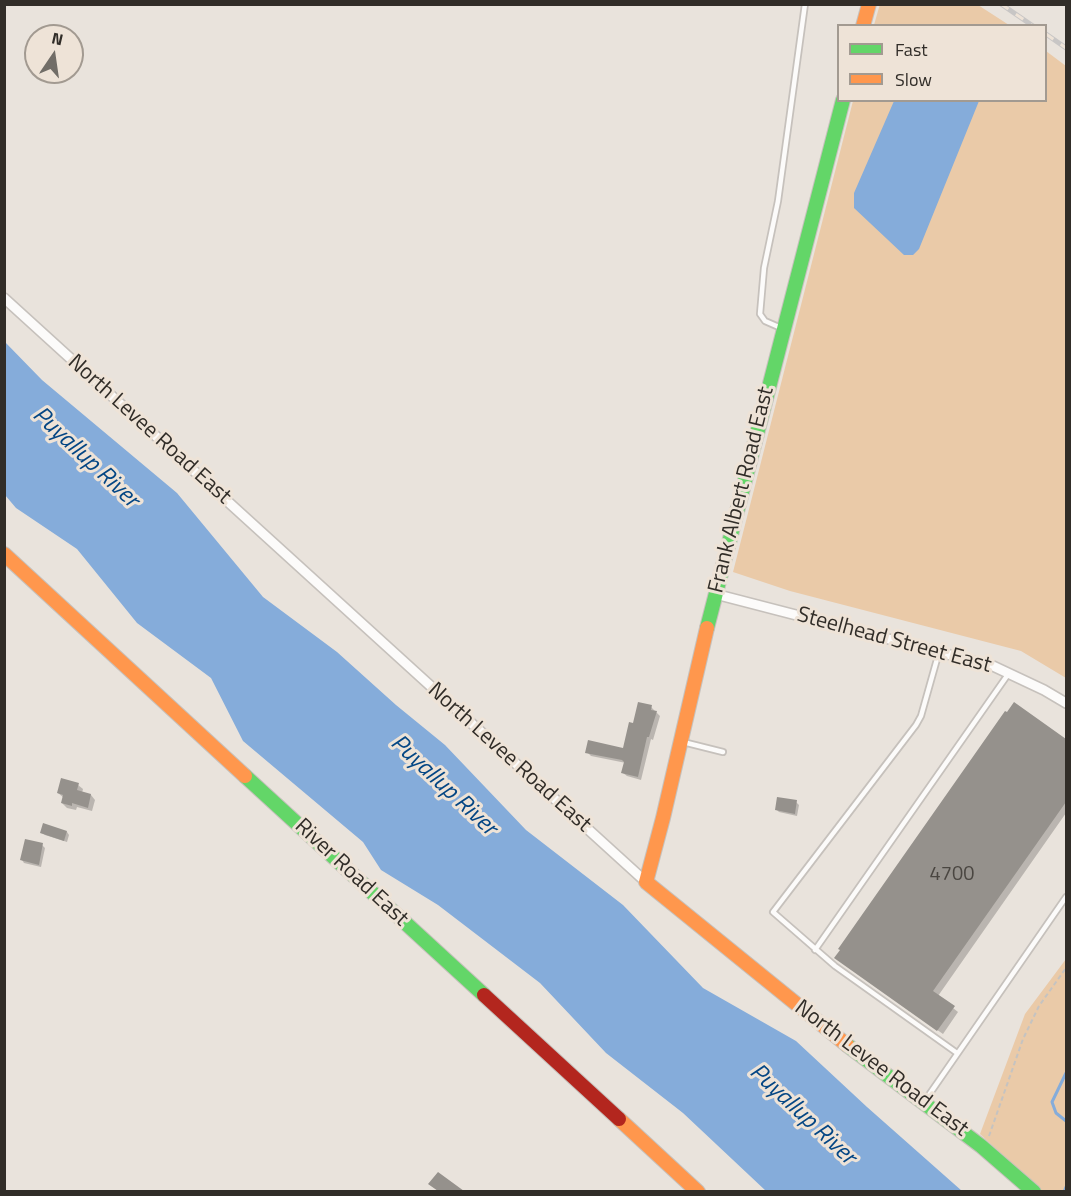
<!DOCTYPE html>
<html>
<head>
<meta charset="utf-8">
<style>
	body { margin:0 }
	#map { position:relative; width:1071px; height:1196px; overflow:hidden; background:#e9e3dc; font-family:"Titillium Web",sans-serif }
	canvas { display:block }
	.frame { position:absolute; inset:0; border:6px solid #312d28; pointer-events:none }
	.legend { position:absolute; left:837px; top:24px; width:210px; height:78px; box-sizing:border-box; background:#eee3d7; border:2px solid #a29a91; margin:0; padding:8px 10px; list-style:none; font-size:18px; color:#312d28 }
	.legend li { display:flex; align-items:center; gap:12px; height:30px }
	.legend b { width:30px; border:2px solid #a29a91 }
	.north { position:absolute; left:24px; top:24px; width:60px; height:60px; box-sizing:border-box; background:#eee3d7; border:2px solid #a29a91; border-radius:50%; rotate:13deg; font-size:16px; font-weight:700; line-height:24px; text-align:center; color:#312d28 }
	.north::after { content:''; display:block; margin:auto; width:21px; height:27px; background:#716d67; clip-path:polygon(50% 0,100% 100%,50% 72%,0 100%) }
</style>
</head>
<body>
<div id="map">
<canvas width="1071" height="1196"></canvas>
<div class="frame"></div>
<ul class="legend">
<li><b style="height:8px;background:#63d668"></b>Fast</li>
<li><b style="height:8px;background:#ff974d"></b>Slow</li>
</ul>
<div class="north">N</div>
</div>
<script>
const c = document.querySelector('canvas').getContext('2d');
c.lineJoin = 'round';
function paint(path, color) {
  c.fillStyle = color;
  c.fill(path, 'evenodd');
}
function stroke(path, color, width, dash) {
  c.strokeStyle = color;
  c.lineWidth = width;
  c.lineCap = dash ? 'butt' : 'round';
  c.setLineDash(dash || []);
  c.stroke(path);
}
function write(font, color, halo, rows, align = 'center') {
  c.font = font + ' "Titillium Web",sans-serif';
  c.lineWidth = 6;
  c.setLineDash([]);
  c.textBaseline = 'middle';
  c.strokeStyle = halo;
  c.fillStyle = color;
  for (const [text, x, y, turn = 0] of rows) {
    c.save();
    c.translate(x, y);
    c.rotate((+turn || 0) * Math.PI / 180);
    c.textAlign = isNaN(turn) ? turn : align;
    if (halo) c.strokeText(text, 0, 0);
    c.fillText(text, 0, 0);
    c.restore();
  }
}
paint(new Path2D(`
	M880,4L978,5L1009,25H874Z
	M1046,51L1066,66V678L1021,651L790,591L733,572L853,101L1046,100Z
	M1066,959V1191H1041L980,1134L1025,1014Z`), '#eacaa8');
paint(new Path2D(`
	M894,101H979L919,249L913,255H904L854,208V193Z
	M5,342L42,380L177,493L263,597L337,652L396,705L445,745L526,830L623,905L703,988L796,1041L867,1107L962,1191H766L683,1113L606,1053L540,983L438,905L381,870L363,842L243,741L211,678L137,623L77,549L16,508L5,495Z`), '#85acda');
paint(new Path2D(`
	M1014,704L1066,741V813L938,996L958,1012L943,1034L836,958Z
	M651,707L660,716L653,740L651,739L641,780L627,776L623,773L626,763L591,756L587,752L624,750L634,725Z
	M78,785L83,789L82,793L91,795L95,800L92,811L77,807L76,810L67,808L62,803L64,798L58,793Z
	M796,802L799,805L797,816L779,812L776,809Z
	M42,832H67L69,835L67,842L45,835Z
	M42,845L45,848L41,867L24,863L22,860Z`), '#0003');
stroke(new Path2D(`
	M1066,1073L1052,1102L1056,1113L1066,1121
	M1064,1192L1066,1187`), '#85acda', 3);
paint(new Path2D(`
	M638,702L652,705L651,710L657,711L649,737H647L638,777L621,773L624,762L622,760L585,753L588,740L623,748L629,722L633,723Z
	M1014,702L1066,739V802L933,991L955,1006L937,1031L834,958L840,950L838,949L1005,711L1007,712Z
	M61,778L79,783L77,790L91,794L88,808L72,803V806L61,803L63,795L57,793Z
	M777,797L797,800L795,814L775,810Z
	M43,823L67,831L64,841L40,833Z
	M25,839L43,843L39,865L20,860Z
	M438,1172L464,1191H438L428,1184Z`), '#95918c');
const lane = new Path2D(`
	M781,328L765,321L760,314L764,268L778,201L805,4
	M939,652L921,716L916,725L773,912L835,966L957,1053
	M683,742L723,752
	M815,950L1009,673
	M924,1102L1066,897`);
const street = new Path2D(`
	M4,298L646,882
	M715,594L993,666L1044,690L1066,703`);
const fast = new Path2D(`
	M707,628L843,100
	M245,776L484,995
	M847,1045L981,1146L1034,1192`);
const slow = new Path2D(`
	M863,26L869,4
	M4,554L245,776
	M707,628L663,818L646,882L847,1045
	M619,1119L698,1192`);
const jam = new Path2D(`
	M484,995L619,1119`);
stroke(lane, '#c6c1bc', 8);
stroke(street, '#c6c1bc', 12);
stroke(fast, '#c6c1bc', 16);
stroke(slow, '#c6c1bc', 16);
stroke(jam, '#c6c1bc', 16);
stroke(new Path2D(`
	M989,1136L1023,1039L1039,1006L1066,968`), '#c5c3c1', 2, [4.5, 3]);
stroke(lane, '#fcfbfa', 4.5);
stroke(street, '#fcfbfa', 9);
stroke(fast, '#63d668', 14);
stroke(slow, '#ff974d', 14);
stroke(jam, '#b3261e', 14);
const rail = new Path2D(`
	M1001,4L1033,26
	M1046,34L1066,48`);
stroke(rail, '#c8c6c5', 5);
stroke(rail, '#eee3d7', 3, [9]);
write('20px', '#4a4641', null, [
	["4700",952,875]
]);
write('22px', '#312d28', '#eee3d7', [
	["North Levee Road East",149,430,42],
	["Frank Albert Road East",742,490,-76],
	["Steelhead Street East",894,641,15],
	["North Levee Road East",509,758,42],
	["River Road East",351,873,43],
	["North Levee Road East",881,1069,37]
]);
write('italic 24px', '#044684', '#eee3d7', [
	["Puyallup River",85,458,43],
	["Puyallup River",443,786,43],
	["Puyallup River",802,1115,43]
]);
</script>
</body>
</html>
